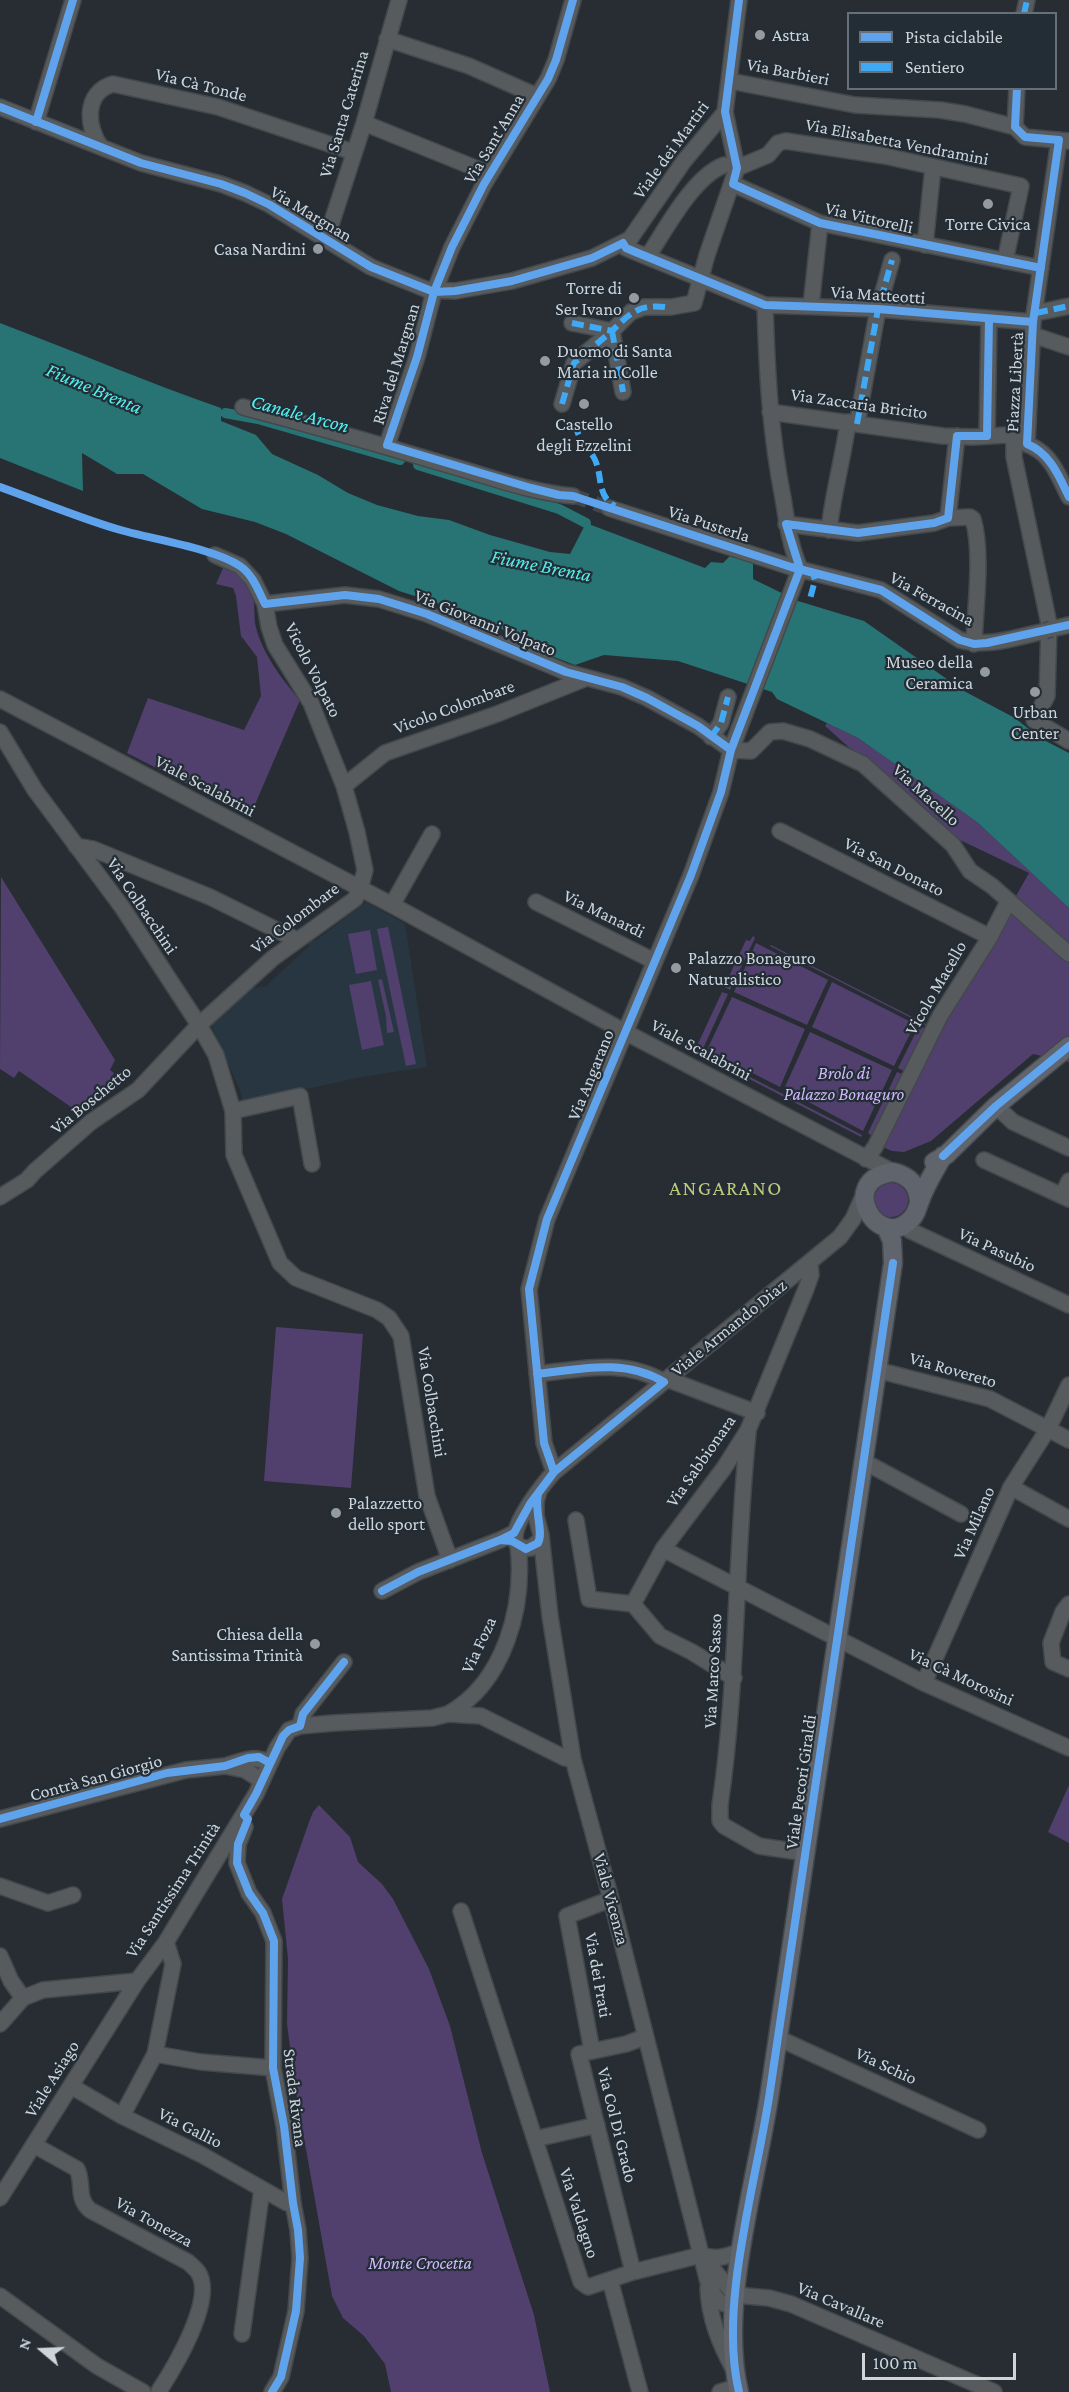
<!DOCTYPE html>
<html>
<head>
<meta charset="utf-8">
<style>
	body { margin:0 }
	#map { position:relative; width:1069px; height:2392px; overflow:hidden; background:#272d32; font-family:"Crimson Pro",serif }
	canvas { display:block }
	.legend { position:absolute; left:847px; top:12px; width:210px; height:78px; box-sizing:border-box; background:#232d36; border:2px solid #677078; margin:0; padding:8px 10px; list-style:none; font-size:18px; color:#ced4da }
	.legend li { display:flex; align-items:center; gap:12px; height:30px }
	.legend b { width:30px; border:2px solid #677078 }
	.north { position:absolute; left:12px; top:2320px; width:60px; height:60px; -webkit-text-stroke:4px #232d36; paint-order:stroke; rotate:289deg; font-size:16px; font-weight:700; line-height:24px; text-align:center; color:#ced4da }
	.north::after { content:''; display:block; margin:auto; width:21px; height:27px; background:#ced4da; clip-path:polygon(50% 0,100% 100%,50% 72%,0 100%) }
	.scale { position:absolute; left:862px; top:2353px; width:154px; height:27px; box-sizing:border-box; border:3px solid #ced4da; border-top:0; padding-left:8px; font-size:18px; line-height:21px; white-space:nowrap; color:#ced4da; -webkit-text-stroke:4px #232d36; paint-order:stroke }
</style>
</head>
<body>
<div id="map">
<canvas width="1069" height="2392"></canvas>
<ul class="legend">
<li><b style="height:8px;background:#60a3ed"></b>Pista ciclabile</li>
<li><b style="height:8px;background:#3fa9f5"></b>Sentiero</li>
</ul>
<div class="north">N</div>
<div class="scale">100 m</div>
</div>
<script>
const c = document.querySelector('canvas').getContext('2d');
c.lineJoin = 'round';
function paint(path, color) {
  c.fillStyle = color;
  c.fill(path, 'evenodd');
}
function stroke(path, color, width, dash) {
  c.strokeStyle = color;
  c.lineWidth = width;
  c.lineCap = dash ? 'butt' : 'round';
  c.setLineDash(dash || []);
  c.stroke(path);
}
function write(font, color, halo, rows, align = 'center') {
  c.font = font + ' "Crimson Pro",serif';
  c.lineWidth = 4.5;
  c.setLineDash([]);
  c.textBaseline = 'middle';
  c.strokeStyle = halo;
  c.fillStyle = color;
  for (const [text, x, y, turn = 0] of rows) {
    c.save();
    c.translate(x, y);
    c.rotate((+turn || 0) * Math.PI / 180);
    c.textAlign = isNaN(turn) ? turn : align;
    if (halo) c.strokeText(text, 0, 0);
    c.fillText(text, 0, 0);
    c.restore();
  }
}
paint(new Path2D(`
	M366,902L405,924L427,1067L361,1077L243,1103L240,1090L210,1023L248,989L266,986L309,946L308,942L316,940Z`), '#283642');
paint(new Path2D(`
	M224,566C234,571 246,579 251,590C255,599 254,613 255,623C260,650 282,680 300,700L250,816L127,753L148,698L244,730L261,696L257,657L241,636L236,596L233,588L216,584Z
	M827,723L858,738L977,822L1069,908V1062L1033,1054L931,1141L904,1152L892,1151L880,1146L907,1089L1029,873L958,839L879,774L825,726Z
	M1,877L115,1060L110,1070L114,1073L92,1110L86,1106L81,1114L19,1071L14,1078L0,1069Z
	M388,927L416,1064L406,1066L377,929Z
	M370,930L377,970L356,974L348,934Z
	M753,936L755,938L730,990L724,987L746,940L750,941Z
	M756,943L828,980L807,1025L734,992Z
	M771,945L928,1025L927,1026L770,946Z
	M382,979L394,1032L387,1033L386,1016L378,980Z
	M371,981L384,1045L362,1050L349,985Z
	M832,982L915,1024L894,1066L812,1027Z
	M722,992L728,994L701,1053L695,1050Z
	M732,997L805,1029L780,1087L707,1050Z
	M919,1026L926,1029L904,1071L898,1068Z
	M810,1032L892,1070L863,1131L784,1089Z
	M704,1053L862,1135L861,1137L703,1055Z
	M897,1072L902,1074L872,1136L868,1133Z
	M874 1200a17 17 0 1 1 34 0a17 17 0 1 1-34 0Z
	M276,1327L363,1334L351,1488L264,1481Z
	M1069,1785V1843L1048,1832Z
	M319,1805L350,1837L358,1862L382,1884L393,1899L429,1969L450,2026L482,2153L534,2315L550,2392H391L385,2364L364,2336L343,2318L332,2296L296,2093L287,2024L288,1959L282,1899L309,1822L313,1812Z`), '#51406e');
paint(new Path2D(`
	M0,323C74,351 146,382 221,408V421L256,435L272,454L318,475L348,493L377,505L418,516L449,520L490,535L550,552L570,554L586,523L705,568L711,562L723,563L731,555L753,560V579L798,601L864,621L964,691L1015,718L1040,738L1069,753V908L977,822L858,738L777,699L772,692L678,661L604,655L575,665L523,645L490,620L399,591L286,534L255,522L202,509L143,474H117L82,453L83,491L0,458Z`), '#287374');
stroke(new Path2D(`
	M225,413L258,419L400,460
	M418,465L559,509L586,523`), '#287374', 10);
stroke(new Path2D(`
	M573,496L609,508`), '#40464b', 15, [15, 8]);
const minor = new Path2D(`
	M1024,14L1027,0
	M387,39L469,66L537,96
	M730,81L855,105L940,110L965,114L1015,127
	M1017,88L1015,127L1025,137L1068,141
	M0,107L141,163L221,184L245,193L270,205L371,267L428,290L455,291L512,281L592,258L630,239L684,161L725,112L739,0
	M36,122L73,0
	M364,123L490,174
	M101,147C86,127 84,92 113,84L218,107L353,152
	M737,168L768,155L778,143L786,141L885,156L1021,186L1005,261
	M733,184L820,223L1041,268
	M326,240L364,123L399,0
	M623,243L626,248L633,251L765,305L878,309L1033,322
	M925,245L933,167
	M648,256C666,229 693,177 724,165
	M881,299L892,260
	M765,305C767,372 770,432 783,498C787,523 790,545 800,569
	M811,306L820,223
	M1036,313L1069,306
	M572,323L612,331L631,312L644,307H671L694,303L707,255L737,168L725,112
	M612,331L623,392
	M1033,335L1069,347
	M562,404L574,363L612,331
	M243,407C311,425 378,444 445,464C485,475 532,493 573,496
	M770,412L943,436L973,437L1007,435C1016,441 1024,442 1033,447C1052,456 1060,479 1069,497
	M857,424L878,309
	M987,436L989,319
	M1014,440V457L1049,624L1047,696L1034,720L1069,741
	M1027,444L1033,322L1059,140
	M387,445L417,357L434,292L452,247L484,184L548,79L556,60L573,0
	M609,508L791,567L881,590L960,640C988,648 1017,637 1045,631
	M948,518L957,436
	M786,524L858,533L934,523L948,518L970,517L973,519C983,552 975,609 974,644
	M829,530C833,493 843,459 848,422
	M265,604L345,595L379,599L427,614L566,672L622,687L647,698L698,726L731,750L751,751L770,732L783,731L810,739L863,764L953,845L970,871L992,886L1069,954
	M1051,629L1069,625
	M0,699L392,905L625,1032L893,1172
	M0,732L35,790L122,907L199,1025L216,1055L233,1111L234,1155L280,1263L296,1278L377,1310L389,1318L401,1336L427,1496L450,1560
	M711,737L721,723L728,697
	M344,786L385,753L497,714L584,679
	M780,831L990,937
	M76,846L93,849L210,897L297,940
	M536,902L654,961
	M392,905L432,834
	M996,1106L1013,1122L1069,1148
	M233,1111L300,1096L312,1164
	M866,1159L875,1147L940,1016L990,937L1008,902
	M984,1160L1069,1199
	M1062,1196L1069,1181
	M0,1197L27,1180L35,1171L91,1122L138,1090L199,1025L273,958L355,899L360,889L365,870L357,832L344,786L311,703L275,645L269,627L265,604L253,580L240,566L215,555
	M909,1230L1069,1305
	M877,1370L990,1399L1069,1440
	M537,1374C581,1369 624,1358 664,1382
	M667,1379L757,1413
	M748,1433C735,1557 738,1682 720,1805V1821L724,1826L759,1846L806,1853
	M863,1461L961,1514
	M554,1472L544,1443L529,1289L547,1219L691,875L721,792L731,750L800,569
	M1011,1487L1069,1519
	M539,1491L536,1502V1516L541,1535L550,1616L573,1759L611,1899L708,2282C715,2298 716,2304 735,2306
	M576,1520L589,1599L633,1604
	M541,1539L531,1548C488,1551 544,1483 554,1472L840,1237L853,1219L865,1192
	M663,1549L924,1683L1069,1748
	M382,1591L418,1572L500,1540L514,1533
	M1069,1604L1063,1612L1051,1643L1053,1662L1069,1669
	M734,1678L692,1652L660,1636L633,1604L663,1549L724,1468L748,1430L806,1289L811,1275L810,1263
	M924,1683L1011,1487L1048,1429L1069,1385
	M448,1714C505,1682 525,1606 518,1545
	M300,1726L303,1714L344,1662
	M228,1765C244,1760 254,1755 270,1763
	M0,1819L186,1770L225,1766L245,1770L262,1781
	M245,1827L238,1844L237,1863L249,1893L263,1913L274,1941L273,2068L284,2126L293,2203L298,2230L300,2258L296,2311L281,2377L272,2392
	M0,1886L48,1903L73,1895
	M461,1911L581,2282L588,2287L633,2272L701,2255
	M0,1956L11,1981L23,1998
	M0,2024L23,1998L43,1990L137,1981
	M778,2038L978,2130
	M592,2051L567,1916L611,1899
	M155,2054L173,1964L166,1942
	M71,2086L122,2116L202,2155L287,2203H293
	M122,2116L155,2054L201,2062L273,2068
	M535,2139L597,2125
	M34,2145L77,2169C84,2183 76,2198 90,2210L188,2262C191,2265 196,2269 198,2272C216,2299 174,2368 159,2391
	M0,2198L137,1981L166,1942L256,1794L277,1748L289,1730L300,1726L334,1723L432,1718L448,1714L481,1716L565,1758L573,1759
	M701,2255C717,2260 727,2257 742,2250
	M705,2260L735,2295L769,2298L791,2304L994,2392
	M633,2272L579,2054L626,2044L645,2037
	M610,2280L640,2392
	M708,2288C709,2318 720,2344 734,2370
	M0,2296L97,2366L143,2392
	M242,2334L262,2189
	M720,2392L737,2387`);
const major = new Path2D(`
	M934,1162L946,1155L996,1106L1069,1046
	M919,1202C918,1185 910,1176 893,1172C834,1180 880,1255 912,1218C917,1213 917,1207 920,1201C925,1186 935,1170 943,1156
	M739,2392C718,2305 757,2180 770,2091C810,1815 853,1539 893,1263L892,1241L886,1227`);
stroke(minor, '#42484b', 18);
stroke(major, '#42484b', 21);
stroke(minor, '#575b5e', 15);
stroke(major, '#60646c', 18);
const minorBridge = new Path2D(`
	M1045,631L1051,629`);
stroke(minorBridge, '#42484b', 18, []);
stroke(minorBridge, '#575b5e', 15);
stroke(new Path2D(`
	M1024,14L1027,0
	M881,299L892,260
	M1036,313L1069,306
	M572,323L612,331C630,313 639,304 665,307
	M612,331L623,392
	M562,404L574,363L612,331
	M576,423C576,437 586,445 593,456C604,474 595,495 615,506
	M857,424L878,309
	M807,572L813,574L815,580L810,599
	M711,737L721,723L728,697`), '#3fa9f5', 6, [12, 6]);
stroke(new Path2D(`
	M573,0L556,60L548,79L484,184L452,247L434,292L417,357L387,445L531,488L559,495L573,496L791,567L881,590L960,640L974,644L987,643L1069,625
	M739,0L725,112L737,168L733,184L820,223L1041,268
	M1017,88L1015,127L1025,137L1059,140L1033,322L1027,444C1050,453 1059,476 1069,497
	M0,107L141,163L221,184L245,193L270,205L371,267L434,292L455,291L512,281L592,258L623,243L626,248L633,251L765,305L878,309L1033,322
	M36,122L73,0
	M0,487C39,501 77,517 117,529C150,539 213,548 240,566C253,575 258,590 265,604L345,595L379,599L427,614L566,672L622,687L647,698L698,726L731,750
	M800,569L786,524L858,533L934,523L948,518L957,436H987L989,319
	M943,1156L996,1106L1069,1046
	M554,1472L544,1443L529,1289L547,1219L691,875L721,792L731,750L800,569
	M500,1540L512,1541L526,1549L538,1543C544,1532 534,1511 538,1494
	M382,1591L418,1572L500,1540L514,1533L530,1504L554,1472L664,1382C624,1358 581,1369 537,1374
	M0,1819L167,1773L225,1766L248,1758L259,1757L270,1763
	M272,2392L281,2377L296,2311L300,2258L298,2230L293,2203L284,2126L273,2068L274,1941L263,1913L249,1893L237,1863L238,1844L248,1819L244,1815L256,1794L283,1736L289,1730L300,1726L303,1714L344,1662
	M739,2392C718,2305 757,2180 770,2091C810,1815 853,1539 893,1263`), '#60a3ed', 8);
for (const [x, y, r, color] of [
	[760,35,6,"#949a9f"],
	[988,204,6,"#949a9f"],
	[318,249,6,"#949a9f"],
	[634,298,6,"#949a9f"],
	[545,361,6,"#949a9f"],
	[584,404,6,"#949a9f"],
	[985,672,6,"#949a9f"],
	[1035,692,6,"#949a9f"],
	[676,968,6,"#949a9f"],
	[336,1513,6,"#949a9f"],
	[315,1644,6,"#949a9f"]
]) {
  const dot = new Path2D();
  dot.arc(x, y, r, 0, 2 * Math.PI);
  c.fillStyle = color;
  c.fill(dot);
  stroke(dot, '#232d36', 2);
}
write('18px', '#ced4da', '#232d36', [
	["Astra",772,35],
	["Torre Civica",988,224,"center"],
	["Casa Nardini",306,249,"right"],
	["Torre di",622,288,"right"],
	["Ser Ivano",622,309,"right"],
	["Duomo di Santa",557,351],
	["Maria in Colle",557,372],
	["Castello",584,424,"center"],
	["degli Ezzelini",584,445,"center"],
	["Museo della",973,662,"right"],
	["Ceramica",973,683,"right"],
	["Urban",1035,712,"center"],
	["Center",1035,733,"center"],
	["Palazzo Bonaguro",688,958],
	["Naturalistico",688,979],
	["Palazzetto",348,1503],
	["dello sport",348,1524],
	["Chiesa della",303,1634,"right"],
	["Santissima Trinità",303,1655,"right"]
], 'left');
write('18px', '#ced4da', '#232d36', [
	["Via Barbieri",788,72,11],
	["Via Cà Tonde",201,85,14],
	["Via Santa Caterina",344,114,-73],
	["Via Sant'Anna",494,139,-59],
	["Via Elisabetta Vendramini",897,142,11],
	["Viale dei Martiri",671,150,-54],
	["Via Margnan",311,214,31],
	["Via Vittorelli",869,218,13],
	["Via Matteotti",878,295,4],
	["Riva del Margnan",396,364,-73],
	["Piazza Libertà",1015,382,-87],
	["Via Zaccaria Bricito",859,404,8],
	["Via Pusterla",709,524,18],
	["Via Ferracina",932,599,29],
	["Via Giovanni Volpato",485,623,22],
	["Vicolo Volpato",313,670,63],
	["Vicolo Colombare",454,707,-20],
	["Viale Scalabrini",205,786,28],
	["Via Macello",926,795,42],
	["Via San Donato",894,867,27],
	["Via Colbacchini",142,906,56],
	["Via Manardi",604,914,26],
	["Via Colombare",295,918,-37],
	["Vicolo Macello",936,988,-60],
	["Viale Scalabrini",701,1050,28],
	["Via Angarano",591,1075,-68],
	["Via Boschetto",91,1100,-39],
	["Via Pasubio",997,1250,25],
	["Viale Armando Diaz",729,1328,-39],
	["Via Rovereto",953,1370,16],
	["Via Colbacchini",432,1402,81],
	["Via Sabbionara",701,1461,-55],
	["Via Milano",974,1523,-66],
	["Via Foza",479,1645,-65],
	["Via Marco Sasso",713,1671,-87],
	["Via Cà Morosini",961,1677,25],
	["Contrà San Giorgio",96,1778,-15],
	["Viale Pecori Giraldi",801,1782,-82],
	["Via Santissima Trinità",173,1890,-57],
	["Viale Vicenza",611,1899,75],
	["Via dei Prati",598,1975,80],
	["Via Schio",886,2066,25],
	["Viale Asiago",52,2079,-58],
	["Strada Rivana",295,2098,83],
	["Via Col Di Grado",617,2125,76],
	["Via Gallio",190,2128,27],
	["Via Valdagno",579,2213,72],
	["Via Tonezza",154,2222,29],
	["Via Cavallare",841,2305,23]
]);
write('italic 18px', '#d2b9fc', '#232d36', [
	["Brolo di",844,1073],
	["Palazzo Bonaguro",844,1094],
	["Monte Crocetta",420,2263]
]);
write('italic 20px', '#55efee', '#232d36', [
	["Fiume Brenta",94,389,23],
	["Canale Arcon",300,414,15],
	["Fiume Brenta",541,566,11]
]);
c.letterSpacing = '1.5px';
write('21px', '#bec77a', '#232d36', [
	["ANGARANO",726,1189]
]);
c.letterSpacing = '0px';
</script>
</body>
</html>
